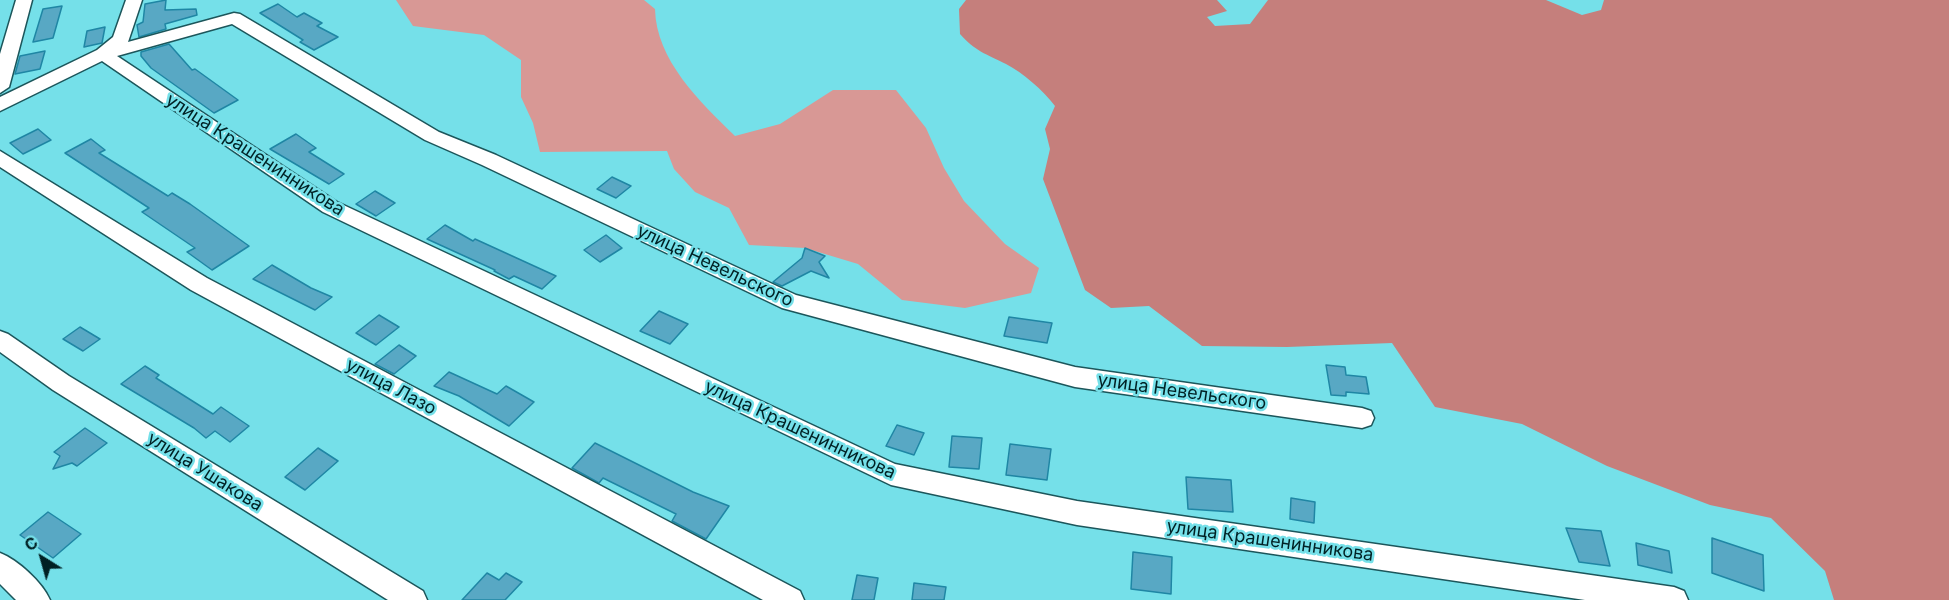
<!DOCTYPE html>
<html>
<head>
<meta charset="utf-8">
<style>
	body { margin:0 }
	#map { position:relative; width:1949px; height:600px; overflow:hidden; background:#75e0e9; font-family:Inter,sans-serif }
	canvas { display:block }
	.north { position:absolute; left:12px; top:528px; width:60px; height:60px; -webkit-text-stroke:4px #75e0e9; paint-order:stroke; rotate:323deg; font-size:16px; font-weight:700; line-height:24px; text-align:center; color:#002124 }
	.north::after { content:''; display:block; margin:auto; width:21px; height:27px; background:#002124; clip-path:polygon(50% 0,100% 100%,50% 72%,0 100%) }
</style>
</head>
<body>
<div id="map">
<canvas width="1949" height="600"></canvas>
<div class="north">С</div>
</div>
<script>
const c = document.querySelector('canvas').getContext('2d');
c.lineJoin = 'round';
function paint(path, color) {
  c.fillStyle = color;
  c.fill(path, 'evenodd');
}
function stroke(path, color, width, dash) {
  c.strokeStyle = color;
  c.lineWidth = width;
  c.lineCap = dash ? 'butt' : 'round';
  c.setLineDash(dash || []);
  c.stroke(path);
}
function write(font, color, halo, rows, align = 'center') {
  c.font = font + ' Inter,sans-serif';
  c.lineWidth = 5;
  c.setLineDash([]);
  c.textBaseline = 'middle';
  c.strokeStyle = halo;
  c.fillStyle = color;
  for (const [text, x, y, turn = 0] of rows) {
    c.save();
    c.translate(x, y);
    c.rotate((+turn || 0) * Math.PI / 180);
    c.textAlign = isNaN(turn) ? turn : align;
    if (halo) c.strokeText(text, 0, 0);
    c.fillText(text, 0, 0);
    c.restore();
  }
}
paint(new Path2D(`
	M396,0H644L655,9C656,60 700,102 735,136L780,124L833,90H896L926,128L944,168L964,201L1005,244L1039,268L1031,293L965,308L902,300L858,264L805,248L749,245L729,208L695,192L674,169L667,151L540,152L533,123L521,97V60L484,35L413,26Z`), '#d89895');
paint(new Path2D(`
	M966,0H1217L1227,11L1207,17L1215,26L1250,24L1268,0H1546L1582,15L1601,10L1604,0H1949V600H1834L1825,571L1771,518L1710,505L1607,466L1522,424L1435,407L1392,343L1287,347L1202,346L1149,306L1111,308L1085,290L1043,179L1050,149L1045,129L1055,106C1043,90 1023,73 1006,64C986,54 975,51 960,34L959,9Z`), '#c57f7c');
const building = new Path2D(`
	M166,0L165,10L196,9L197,15L165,24L166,29L139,37L137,25L143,22L145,4Z
	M278,4L297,17L304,13L322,23L317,26L338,37L314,50L300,42L303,40L260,13Z
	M62,6L53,38L33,42L43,9Z
	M105,27L102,43L84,47L87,31Z
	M169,44L192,70L195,69L238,100L214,113L151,68L141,56V52Z
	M45,51L40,69L15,74L20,56Z
	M38,129L51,140L23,154L10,143Z
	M296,134L316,148L309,152L344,174L329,184L270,149Z
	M91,139L105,150L99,153L168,196L172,193L190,204L249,246L212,270L187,252L195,248L142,212L149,208L65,153Z
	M612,177L631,186L616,198L597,189Z
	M375,191L395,203L376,216L356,204Z
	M445,225L473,241L475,239L556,276L542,289L514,276L509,279L494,271L495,270L427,239Z
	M606,235L622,248L600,262L584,250Z
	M805,248L825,256L819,262L829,278L811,271L782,286L773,282L802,258Z
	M272,265L311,288L332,297L315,310L253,279Z
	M659,311L688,324L670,344L640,331Z
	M379,315L399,327L376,345L356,333Z
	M1009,317L1052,323L1047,343L1004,336Z
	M80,327L100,339L83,351L63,339Z
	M399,345L416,356L394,374L375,364Z
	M1326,365L1345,367L1346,375L1366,377L1369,394L1346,392V396L1331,395Z
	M145,366L159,375L156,378L213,414L221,407L249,426L230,442L215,431L206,438L194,428L121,384Z
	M449,372L497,394L506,386L534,402L509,426L459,396L434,386Z
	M897,425L924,433L914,455L886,446Z
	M85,428L107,443L77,466L72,463L53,469L60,456L54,452Z
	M952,436L982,438L979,469L949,467Z
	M595,443L693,492L729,506L706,539L672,521L676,514L603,478L599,483L572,468Z
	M1010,444L1051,449L1047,480L1006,475Z
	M318,448L338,461L305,490L285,477Z
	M1186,477L1231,480L1233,512L1188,509Z
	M1291,498L1315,502L1314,523L1290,519Z
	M48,512L81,534L53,558L20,535Z
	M1566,528L1601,531L1610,566L1579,562Z
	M1712,538L1763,555L1764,591L1712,573Z
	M1636,543L1669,551L1672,573L1638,565Z
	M1133,552L1172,557L1171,594L1131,589Z
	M487,573L499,580L506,573L522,582L505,600H462Z
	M857,575L878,578L874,600H852Z
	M914,583L946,587L944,600H912Z`);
paint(building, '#58a8c4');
stroke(building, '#1f86a4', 1.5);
const minor = new Path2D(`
	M16,0H32L9,87L0,93V54Z
	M126,0H142L128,42L234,13L240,14L439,132L496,155L796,295L1075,367L1362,408L1371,411L1374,418L1371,425L1362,428L1075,387L782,308L482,165L425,140L232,24L117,56L337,202L895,464L1077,501L1674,587L1684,591L1688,600H1585L1077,525L891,485L323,212L102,61L0,111V97L97,50L113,37Z
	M0,151L207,278L800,591L804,600H763L191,290L0,167Z
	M0,331L8,334L69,376L423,591L427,600H388L53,390L0,352Z
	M0,553C18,560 42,582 50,600H16L0,584Z`);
stroke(minor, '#1c565b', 3);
paint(minor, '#fff');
write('18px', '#002124', '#75e0e9', [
	["улица Крашенинникова",255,155,33],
	["улица Невельского",715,266,25],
	["улица Лазо",391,387,28],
	["улица Невельского",1182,392,8],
	["улица Крашенинникова",800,430,25],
	["улица Ушакова",205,472,32],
	["улица Крашенинникова",1270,541,8]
]);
</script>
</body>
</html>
